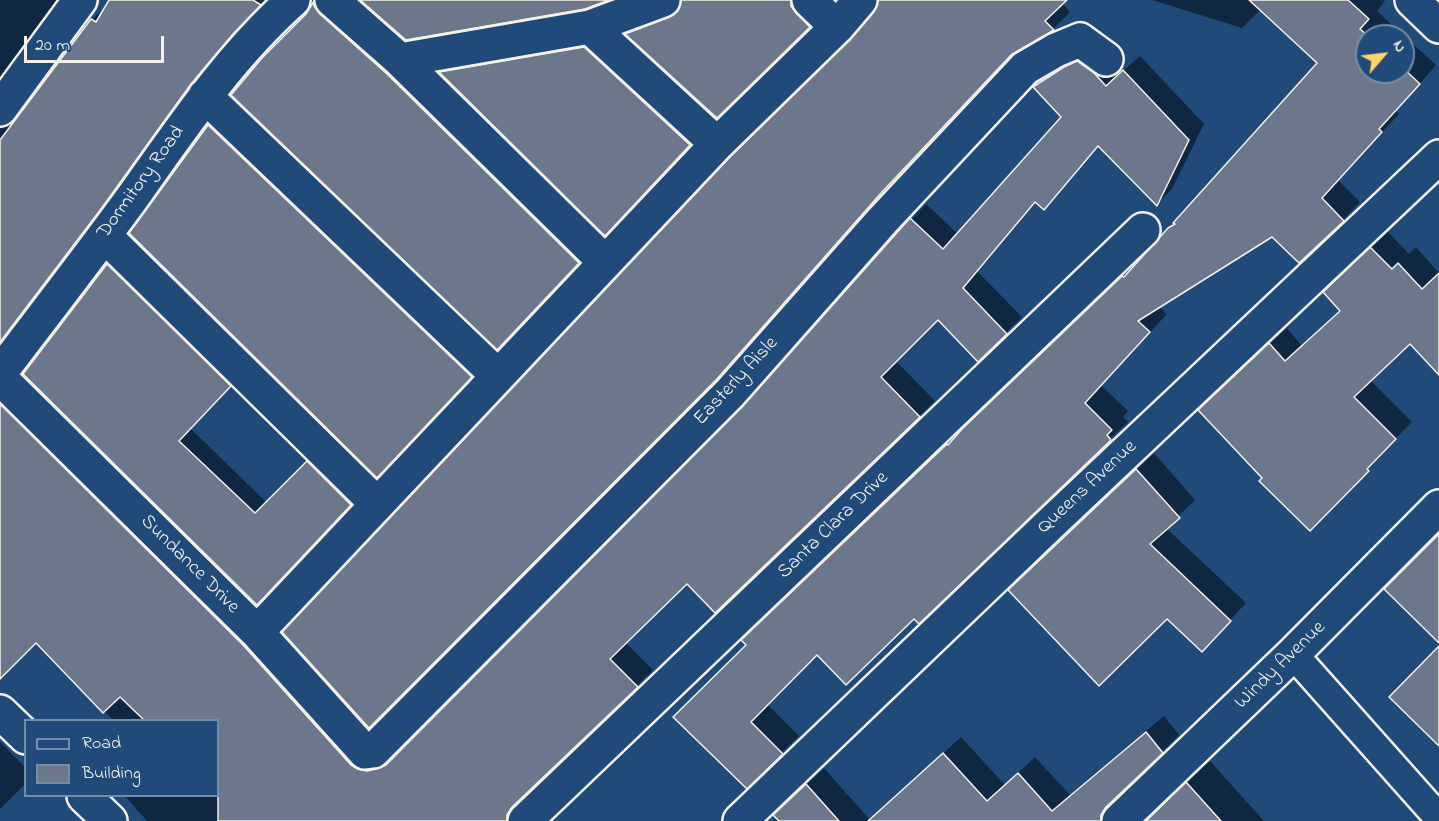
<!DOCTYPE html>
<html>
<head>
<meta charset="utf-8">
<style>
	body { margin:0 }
	#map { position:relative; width:1439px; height:821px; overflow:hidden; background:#1f4a7a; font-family:"Indie Flower",sans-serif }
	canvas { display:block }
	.legend { position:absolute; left:24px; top:719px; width:195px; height:78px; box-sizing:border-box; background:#1f4a7a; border:2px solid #748da6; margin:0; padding:8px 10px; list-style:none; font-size:18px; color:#f4f1e8 }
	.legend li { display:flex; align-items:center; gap:12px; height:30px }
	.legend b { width:30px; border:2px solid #748da6 }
	.north { position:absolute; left:1355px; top:24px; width:60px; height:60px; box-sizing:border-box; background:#1f4a7a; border:2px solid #748da6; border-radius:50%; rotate:62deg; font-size:16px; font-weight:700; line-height:24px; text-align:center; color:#f4f1e8 }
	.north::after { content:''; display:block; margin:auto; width:21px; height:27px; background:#ffd166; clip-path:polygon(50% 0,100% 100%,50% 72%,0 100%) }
	.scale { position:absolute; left:24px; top:36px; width:140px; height:27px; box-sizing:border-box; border:3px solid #f4f1e8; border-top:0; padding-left:8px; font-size:18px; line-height:21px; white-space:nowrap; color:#f4f1e8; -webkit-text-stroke:4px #1f4a7a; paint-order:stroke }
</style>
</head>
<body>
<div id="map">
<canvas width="1439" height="821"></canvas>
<ul class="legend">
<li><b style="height:8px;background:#1f4a7a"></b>Road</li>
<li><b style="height:16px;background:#6d778c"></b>Building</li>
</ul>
<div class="north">N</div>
<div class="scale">20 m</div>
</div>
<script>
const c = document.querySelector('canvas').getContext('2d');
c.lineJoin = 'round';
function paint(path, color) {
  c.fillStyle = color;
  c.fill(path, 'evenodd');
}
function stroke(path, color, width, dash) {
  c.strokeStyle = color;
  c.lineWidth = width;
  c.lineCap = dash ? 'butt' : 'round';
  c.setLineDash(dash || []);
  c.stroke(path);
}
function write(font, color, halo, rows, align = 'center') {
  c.font = font + ' "Indie Flower",sans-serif';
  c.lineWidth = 4.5;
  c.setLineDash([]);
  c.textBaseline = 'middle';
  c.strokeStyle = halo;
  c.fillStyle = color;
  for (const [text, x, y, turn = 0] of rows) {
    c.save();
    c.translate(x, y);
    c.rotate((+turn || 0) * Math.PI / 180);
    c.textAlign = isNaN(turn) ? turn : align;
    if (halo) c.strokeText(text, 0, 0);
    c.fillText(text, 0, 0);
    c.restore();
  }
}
paint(new Path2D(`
	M0,0H59L0,80Z
	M111,0H264L205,67L115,193L0,344V105L13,114L23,112L86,25L99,13V20Z
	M317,0L590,250L510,335L307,15Z
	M683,0H817L826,9L717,116L627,34L644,17L683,3Z
	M880,0H1064L1062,3L1070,12L1053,29L1013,53L899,173L734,361L369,726L854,39L876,13Z
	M1152,0H1384L1385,1L1377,11L1436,65L1396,111L1399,114L1338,180L1360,202L1343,220L1299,261L1272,236L1158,306L1167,314L1101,385L1128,411L1123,417L1128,422L914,617L817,653L767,704L799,736L747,786L748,644L761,623L1141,259L1319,63L1261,9L1242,28ZM1367,36H1403V72H1367Z
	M600,32L705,128L621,218L441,72L457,57Z
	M1094,47L1109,58L1122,72L1140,56L1204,124L1172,189L1157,204L1099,145L1044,208L1036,202L978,272L1022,317L978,360L938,318L896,361L935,401L715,611L687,582L625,642L653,670L526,792L522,800L523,811L513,821H147L125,796H218V720H113L36,641L0,677V424L25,399L392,755L404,749L744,407L926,204L958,234L1063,117L1035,87L1054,68Z
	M224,111L486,361L392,460L131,233L209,126Z
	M1388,232L1409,254L1416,247L1439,273V373L1410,342L1370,380L1412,422L1382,452L1384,453L1310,529L1264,478L1216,394L1287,328L1302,346L1341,310V276Z
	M119,253L242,374L190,428L267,503L320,451L362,492L268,591L25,374L108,265Z
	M1154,453L1195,500L1166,528L1246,603L1218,633L1027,574Z
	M1164,716L1179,735L1122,790L1117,798L1119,811L1103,821L1101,809L1100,821H775L792,798L824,768L870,820L961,737L1005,785L1035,757L1070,795Z
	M0,742L26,768V783L0,809Z
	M1210,761L1264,821H1126L1138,817H1147L1156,812Z`), '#0007');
const building = new Path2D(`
	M109,0H253L261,5L234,33L191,84L101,209L0,342V140L91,19L96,22Z
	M360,0H609L585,9L406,40Z
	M681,0H791V6L796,13L810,27L717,118L625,34L670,17L678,11Z
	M878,0H1067L1045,21L1054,30L1011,55L882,192L716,380L369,728L282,632L730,157L850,40L874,12Z
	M1249,0H1348L1369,19L1360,29L1368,36L1367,72H1403V68L1420,84L1379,129L1382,132L1322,198L1344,221L1299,263L1272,237L1138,321L1150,332L1085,403L1112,430L1107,435L1111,440L919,624L914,619L846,685L817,655L751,722L783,754L747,789L673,717L746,645L741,640L947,444L948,445L962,429L1122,276L1124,277L1168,228L1175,224L1173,223L1317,63Z
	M314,1V6L320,14L387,74L579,263L497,350L231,95L262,58L306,14Z
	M584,47L690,145L605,236L439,72Z
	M1077,61L1094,73L1106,86L1123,70L1189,140L1157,206L1098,146L1044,210L1035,202L963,288L1007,334L978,362L938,320L881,377L920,417L715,613L687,584L610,659L638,687L512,807L507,815V821H218V720H144L120,697L103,713L36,643L0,679V404L243,645L351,765L358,769L367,771L376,769L386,765L743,406L910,218L943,249L1061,117L1033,87L1064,67Z
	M208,125L472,377L377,478L129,233Z
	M1370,247L1392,269L1398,263L1422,289L1439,273V375L1410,344L1354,397L1396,439L1367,469L1369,471L1310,531L1259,481L1262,478L1198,410L1269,343L1285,361L1340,311L1323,292Z
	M107,264L231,386L179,441L255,513L307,461L351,505L257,605L23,374Z
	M1136,469L1180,518L1150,544L1231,621L1202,652L1167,619L1099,686L1008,590Z
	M1439,534V643L1384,589Z
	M1439,646V746L1389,697Z
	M1146,732L1163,753L1106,807L1101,815V821H868L943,753L987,801L1018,773L1052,811Z
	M1186,782L1221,821H1146Z
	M806,784L839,821H779L773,815Z`);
paint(building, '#6d778c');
stroke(building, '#f4f1e8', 1.5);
const pedestrian = new Path2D(`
	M1293,654L1439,818`);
const minor = new Path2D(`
	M332,0L400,60L605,262
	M809,0L837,27
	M590,27L717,144
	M400,60L590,27L663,0
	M205,96L498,376
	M0,109L80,0
	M105,236L377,504
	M0,373C44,315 89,257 132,198C181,129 229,57 293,0
	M0,378L257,632L365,752L373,751L730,393L882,221L1025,68L1056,50L1080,40L1106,59
	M257,632L717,144L837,27L860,0
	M0,712L26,737
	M84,796L110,821
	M525,821L1143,230
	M740,821L1048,526L1439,157
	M1119,821L1293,654L1439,507`);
const tertiary = new Path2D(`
	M1412,0L1439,26`);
stroke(pedestrian, '#f4f1e8', 33);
stroke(minor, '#f4f1e8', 38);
stroke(tertiary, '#f4f1e8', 38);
stroke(pedestrian, '#1f4a7a', 28);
stroke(minor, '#1f4a7a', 33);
stroke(tertiary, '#1f4a7a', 33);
write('20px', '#f4f1e8', '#1f4a7a', [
	["Dormitory Road",142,183,-54],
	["Easterly Aisle",737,382,-47],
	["Queens Avenue",1088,488,-43],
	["Santa Clara Drive",834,526,-44],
	["Sundance Drive",189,565,45],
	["Windy Avenue",1281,666,-44]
]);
</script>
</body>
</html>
